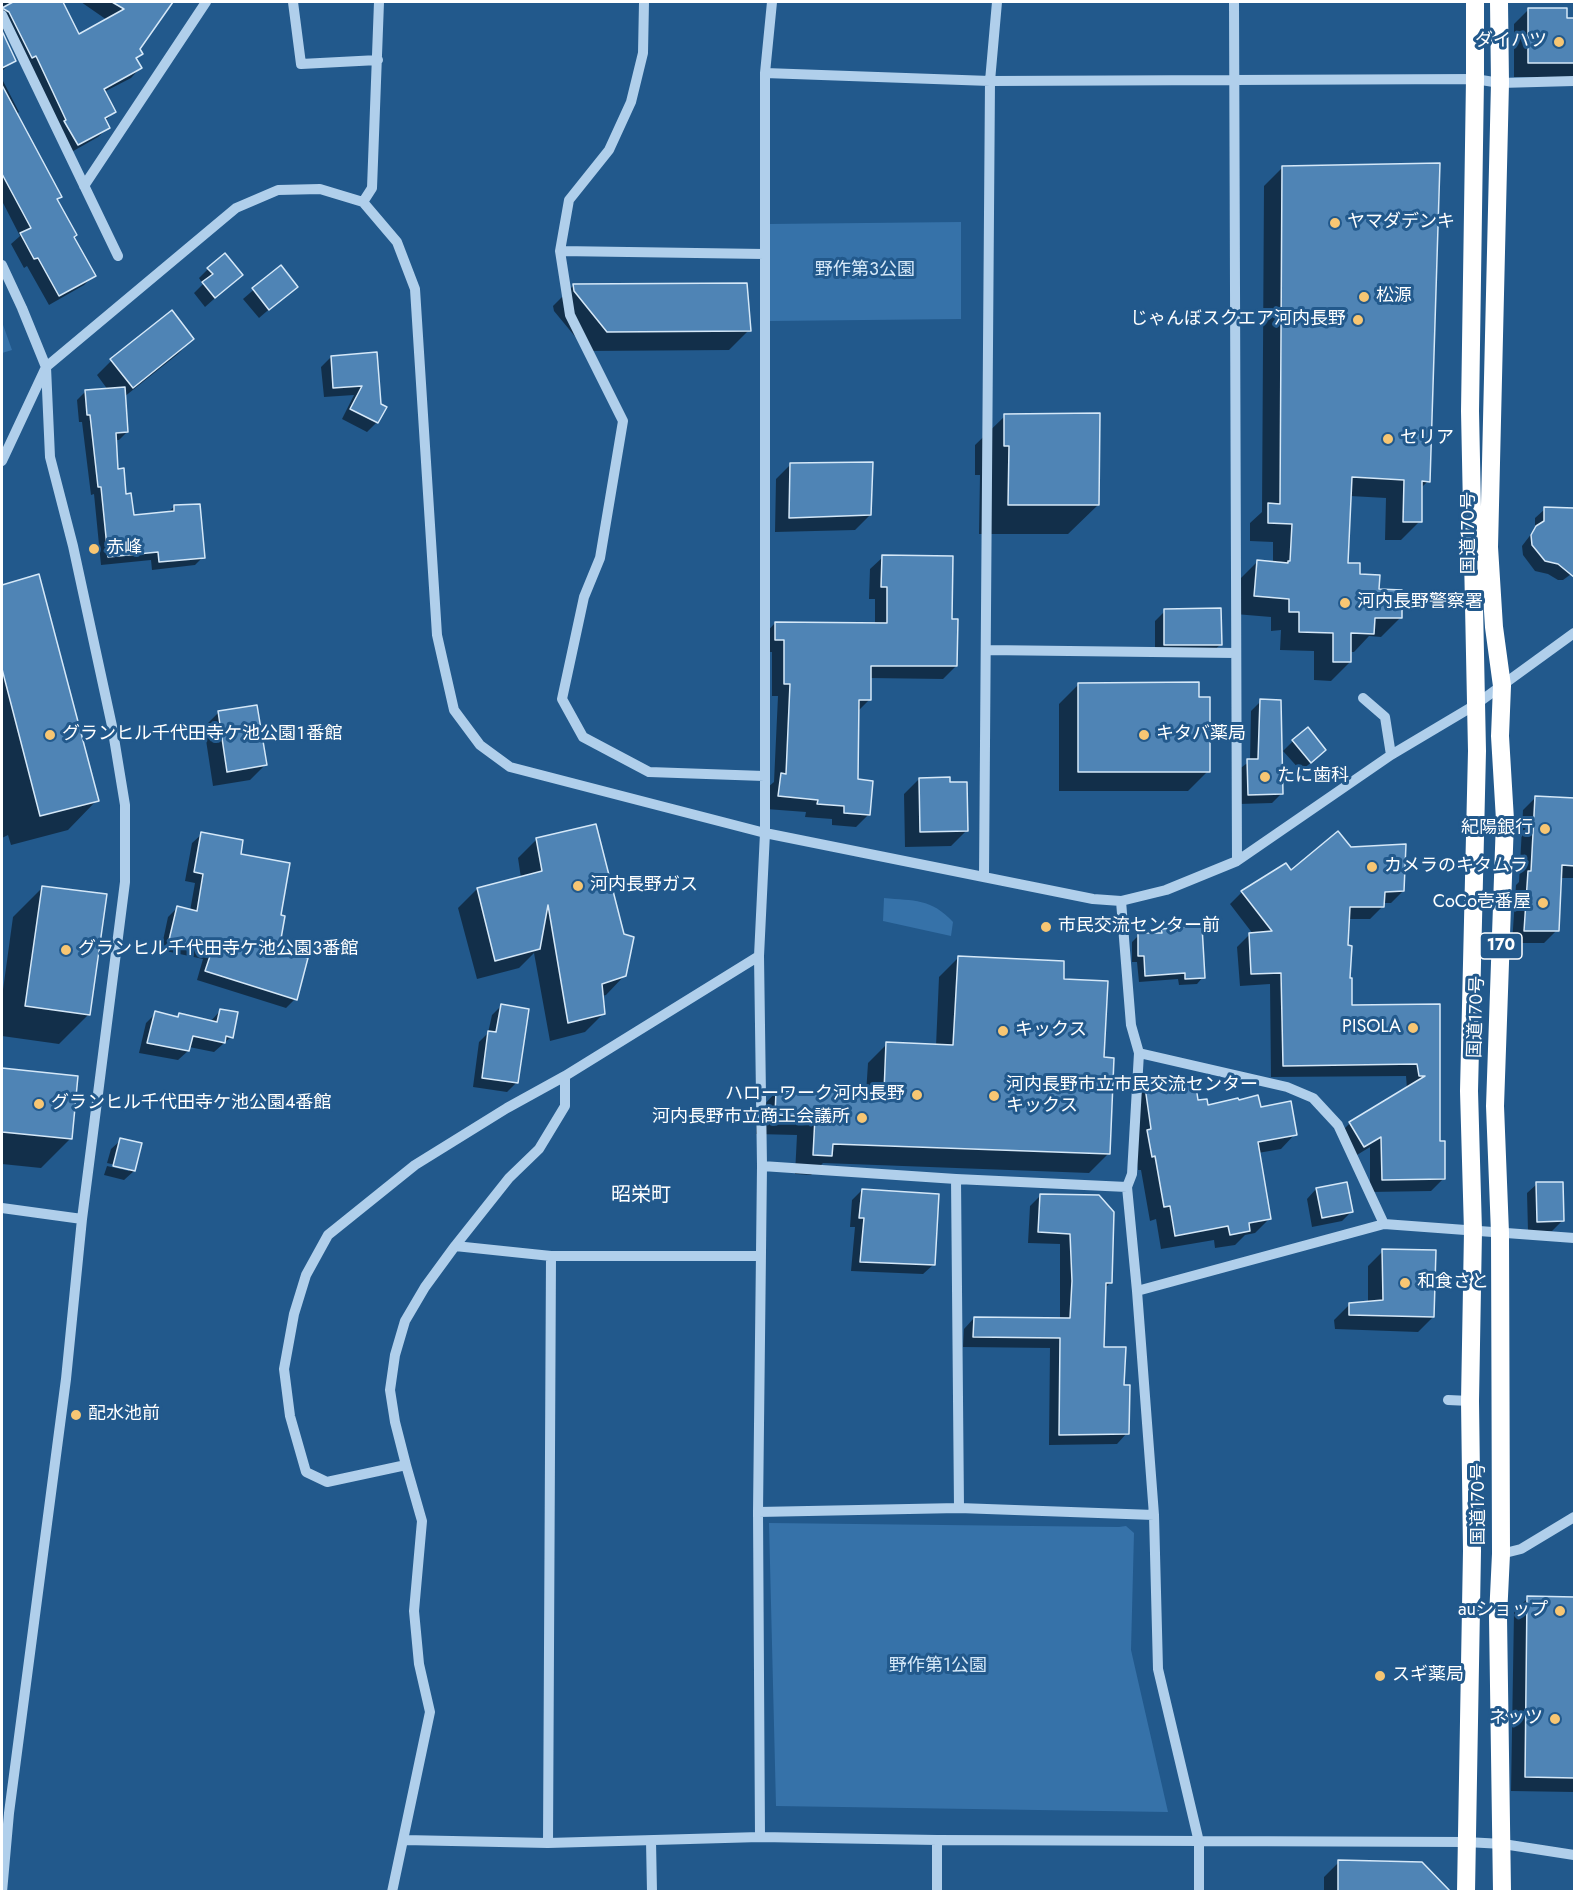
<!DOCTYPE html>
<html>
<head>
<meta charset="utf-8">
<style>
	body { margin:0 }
	#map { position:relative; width:1576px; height:1893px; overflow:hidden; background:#22598c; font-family:Jost,sans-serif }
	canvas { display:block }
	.frame { position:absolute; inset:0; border:3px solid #fff; pointer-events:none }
</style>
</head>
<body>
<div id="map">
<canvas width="1576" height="1893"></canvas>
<div class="frame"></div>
</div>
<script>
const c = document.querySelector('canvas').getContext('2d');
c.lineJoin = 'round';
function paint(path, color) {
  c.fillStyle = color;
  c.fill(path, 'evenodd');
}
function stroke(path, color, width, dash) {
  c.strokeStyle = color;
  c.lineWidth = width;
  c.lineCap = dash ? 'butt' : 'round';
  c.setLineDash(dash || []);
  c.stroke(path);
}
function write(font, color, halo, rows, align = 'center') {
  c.font = font + ' Jost,"Noto Sans JP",sans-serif';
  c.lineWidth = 6;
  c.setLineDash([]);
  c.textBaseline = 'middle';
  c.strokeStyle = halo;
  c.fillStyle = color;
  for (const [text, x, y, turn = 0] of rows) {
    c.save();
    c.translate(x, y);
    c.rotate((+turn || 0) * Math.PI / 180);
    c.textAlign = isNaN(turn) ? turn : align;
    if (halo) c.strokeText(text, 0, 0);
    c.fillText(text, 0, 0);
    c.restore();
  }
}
paint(new Path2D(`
	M961,222V319L769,321V224Z
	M2,322L12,350L2,353Z
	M884,898C914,901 931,898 953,922L951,936L883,921Z
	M769,1523L1119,1527L1126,1526L1134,1533L1131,1650L1168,1812L776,1806Z`), '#3672a9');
paint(new Path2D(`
	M2,2H61L78,36L107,20L81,2H170L139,49L141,54L135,59L140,68L131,78L104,92L114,112L105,121L108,128L98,137L68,154L2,27Z
	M1529,9L1574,20V77H1514V24Z
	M2,33L14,60L2,71Z
	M2,79L19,112L16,115L60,197L56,201L73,237L94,275L84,285L49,305L27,266L24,268L11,244L20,236L2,201Z
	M1283,167L1428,481L1420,489V521L1401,540H1385L1386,498L1350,496L1346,564L1378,590L1400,618L1381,637L1369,636L1354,652H1350V662L1331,681L1314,680V651L1280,650L1281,630L1271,631V617L1235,614L1238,581L1257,562L1273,563V542L1250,541V523L1262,512L1264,186Z
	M280,267L296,286L259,318L243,299Z
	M208,269L241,275L205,307L194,293L203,284L199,278Z
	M573,286L749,330L729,350L587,351L554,311L553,306Z
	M192,339L178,354L124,397L127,432L119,440H115L117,471L132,517L167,513L175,506L203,557L195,565L152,570L151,560L101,565L94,494L91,495L82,422H79L77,400L85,392L108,390L97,375L111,361Z
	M376,354L377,422L367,432L342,419L354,395L324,397L321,367L331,357Z
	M1005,416L1098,505L1068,534H979L980,475H975V445Z
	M791,464L870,515L855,530L775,532L776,479Z
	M1545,509L1574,572L1563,580H1558L1548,574L1535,571L1523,555L1522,546L1535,529V518Z
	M883,557L950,620L956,666L943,679L869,678V700L858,711L857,781L869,814L856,827L832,825V819L805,817L806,812L766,809L768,787L774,782L778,696H772V652H763V636L775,623L875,624V599H869L870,569Z
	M38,576L97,800L68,830L11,845L8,835L2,838V586Z
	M1165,611L1220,645L1210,654H1155V621Z
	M1079,684L1197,699L1208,771L1188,791H1059V704Z
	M1261,701L1282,793L1272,803L1239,804L1238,770L1250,761L1251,711Z
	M219,712L265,765L250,780L213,786L204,727Z
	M1293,741L1315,759L1301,771L1283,751Z
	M919,779L966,831L951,846L905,847L904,794Z
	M1535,798L1574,799V878H1560L1557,930L1544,943H1512L1516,885L1519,882L1523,810Z
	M202,834L239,855L279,916L277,951L295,999L286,1008L197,980L203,959L161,950L168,917L177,908L190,911L195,883L185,881L192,843Z
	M537,839L625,975L606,995L602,996L604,1013L585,1032L550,1041L534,953L519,968L477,979L458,908L477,889L521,878L518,858Z
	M1350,849L1403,891L1391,903H1382V907L1370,919H1348L1350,1006L1439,1005L1438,1142L1443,1179L1431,1191L1370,1192V1147L1352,1158L1338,1135L1350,1123L1407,1089L1406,1076L1271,1077L1270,984L1240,986L1237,947L1249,935L1253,934L1230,904L1242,892L1286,865L1290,872Z
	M43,887L89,1014L59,1044L2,1036V997L13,917Z
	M1162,931L1203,977L1197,984L1179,985L1178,979L1139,982L1137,962H1132V942L1139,935H1158Z
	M958,958L1103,1059L1108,1154L1089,1173L823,1163L811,1175L795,1174L797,1135L756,1134L757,1112L776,1092L866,1094L868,1063L887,1044L936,1046L939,977Z
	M501,1006L517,1082L507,1092L473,1087L479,1042L488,1033L492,1015Z
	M220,1011L231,1037L214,1052L189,1047L188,1051L178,1060L139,1053L146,1023L156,1013L176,1018L179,1015L210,1022Z
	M2,1070L77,1077L70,1139L41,1168L2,1164Z
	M1146,1089L1197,1102L1207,1107L1260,1109L1295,1134L1281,1149L1258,1153L1269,1219L1255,1233L1245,1235L1235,1245L1215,1248L1214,1240L1161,1249L1156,1219L1150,1221L1141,1170H1138L1134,1145L1132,1103Z
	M121,1140L134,1171L124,1180L104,1175L107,1166L129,1171V1168L107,1163L111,1149Z
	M1537,1184L1562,1221L1552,1231H1528L1527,1193Z
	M1316,1189L1352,1211L1342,1221L1312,1227L1307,1199Z
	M862,1190L933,1265L923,1274L851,1271L855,1227H850L852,1200Z
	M1041,1195L1111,1282L1105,1288L1102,1348L1123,1387L1127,1433L1117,1444L1049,1445L1050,1348L963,1347L964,1329L974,1318L1060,1319V1244L1028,1243L1030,1206Z
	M1383,1251L1433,1317L1418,1332L1335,1329L1334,1320L1349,1305L1368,1303V1266Z
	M1528,1598L1574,1599V1792L1511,1791L1514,1612Z
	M1339,1862L1440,1892H1324V1877Z`), '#0007');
const building = new Path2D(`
	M13,2H63L79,34L124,9L112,2H173L140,49L143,54L136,58L142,68L104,89L116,112L105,118L110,128L78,145L64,121L66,120L36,56L32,58L9,12L2,8Z
	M1528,8H1567V18H1575V63H1528Z
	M2,31L16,61L2,68Z
	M2,85L62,197L57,199L77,235L74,237L96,276L59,296L38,258L34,259L20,233L31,228L2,174Z
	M1440,163L1430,482L1422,481V522H1403L1404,480L1352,477L1348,563H1360V574L1380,575L1379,589L1402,590V618H1375L1374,634L1351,633V662H1333V633L1299,632V612H1289V599L1254,596L1257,560L1288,563V561H1290L1292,524L1268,523V503L1280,504L1282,166Z
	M225,253L243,275L215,298L202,282L213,274L207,268Z
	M281,265L298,287L269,310L252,288Z
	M747,283L751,331L607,332L574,291L573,284Z
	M172,310L194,339L133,388L110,359Z
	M377,352L381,404L387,407L378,423L350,409L362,386L333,388L331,356Z
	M125,387L128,432L116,433L118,469L124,468L126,494L131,493L134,515L174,511V505L200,504L205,558L159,562L158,552L108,557L101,487H98L90,415H87L85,390Z
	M1100,413L1099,505H1008L1009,446H1004V414Z
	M873,462L871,515L789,518L790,463Z
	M1544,507L1574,508L1575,578L1558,564L1545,561L1532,545L1531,535L1536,526L1544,521Z
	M882,555L953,556L952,619H958L957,666H871V700H859L858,779L873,781L870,815L844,813V806L817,804L818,800L778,796L781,773L786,774L790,684H784V640H775V622L887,623V587H881Z
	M39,574L99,801L40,816L2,669V585Z
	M1221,608L1222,645H1164V609Z
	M1199,682V697H1210V772H1078V683Z
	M1260,699L1281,700L1283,794L1248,795L1247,759H1258Z
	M257,705L267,765L227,772L218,711Z
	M1308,727L1326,750L1311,763L1292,740Z
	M950,777V782H967L968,831L920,832L919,778Z
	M1535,796L1575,798V866L1562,865L1559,931H1524L1528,871H1531Z
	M596,824L624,934L634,937L626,976L602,984L605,1014L568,1023L548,905L540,949L495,961L477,888L542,871L536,838Z
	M1338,831L1351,847L1406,844L1404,891L1385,892L1384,907H1350L1348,945L1352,946L1350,978H1352V1005L1440,1004V1141H1445V1179L1382,1180L1381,1137L1364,1147L1349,1122L1425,1076H1419L1417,1064L1283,1066L1281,973L1251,974L1249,933L1272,931L1241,891L1286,863L1291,870Z
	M201,832L243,840L241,854L290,863L281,915L285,916L279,950L308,958L297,1000L205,971L212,950L169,940L177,906L197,911L203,874L194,872Z
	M42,886L107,894L90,1015L25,1006Z
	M1202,926L1205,978L1185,979V973L1145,976L1144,956H1138V933H1162L1161,929Z
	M958,956L1064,961V979L1108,981L1104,1057L1114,1058L1110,1154L833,1144L832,1156L813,1155L815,1117L775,1115L776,1091L884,1092L886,1042L953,1045Z
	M501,1004L529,1009L518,1083L482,1078L488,1031L496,1032Z
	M220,1009L238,1012L233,1038L226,1036L225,1043L193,1036L189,1051L147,1043L155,1011L178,1017L179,1013L217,1022Z
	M2,1068L78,1076L72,1139L2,1132Z
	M1195,1080L1198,1100L1207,1099L1208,1105L1238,1098L1239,1100L1258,1095L1261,1107L1291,1101L1297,1135L1258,1142L1271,1219L1249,1223L1250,1231L1230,1235L1228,1226L1175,1236L1170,1206L1164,1207L1155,1156L1152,1157L1147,1130L1151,1129L1145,1087Z
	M120,1138L142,1143L135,1171L113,1166Z
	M1347,1182L1353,1212L1322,1218L1316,1188Z
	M1536,1182H1563L1564,1221L1537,1222Z
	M862,1189L939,1194L935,1265L860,1262L864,1218H859Z
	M1040,1194L1099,1195L1114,1212L1112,1283H1106L1104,1347H1126L1124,1385H1130L1129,1434L1059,1435L1060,1338L973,1337L974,1317L1070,1318L1072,1281L1070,1234L1038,1232Z
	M1382,1249L1436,1250L1434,1317L1349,1315V1303L1383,1300Z
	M1527,1596L1575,1597V1778L1525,1777Z
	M1338,1860L1422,1862L1451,1892H1338Z`);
paint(building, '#4f84b5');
stroke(building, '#d5e8f8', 1.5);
stroke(new Path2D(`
	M293,2L301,64L378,60
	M644,2L643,53L631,102L609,150L569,200L560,251L570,315L623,421L600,558L584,597L562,699L583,737L649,772L764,776
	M1234,2L1237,861
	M2,15L118,256
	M765,73L990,81L1475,79L1500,83L1574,81
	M84,186L206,2
	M363,202L372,188L379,2
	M560,251L764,254
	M2,265L22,308L46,367L50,457L73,546L112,726L125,805V882L82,1219L66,1379L9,1813L2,1892
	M2,461L46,367L236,208L278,190L320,189L363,202L397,242L415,289L437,635L454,710L480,745L510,767L765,833L1093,899L1121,901L1166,890L1237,861L1391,755L1475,705L1574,633
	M986,650L1235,653
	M1363,698L1385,717L1391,755
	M984,876L990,81L997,2
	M1121,901L1131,1025L1139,1053L1132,1174L1127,1187L1137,1291L1154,1515L1158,1669L1199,1842V1892
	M1139,1053L1287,1087L1313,1098L1338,1125L1384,1224
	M762,1166L956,1179L1127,1187
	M956,1179L959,1508
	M2,1208L82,1219
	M455,1246L551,1256H761
	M1137,1291L1384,1224L1574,1238
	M1448,1400L1470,1401
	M406,1465L395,1422L390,1390L395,1355L405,1321L425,1287L455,1246L509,1178L539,1149L565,1106V1076
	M758,1512L959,1508L1154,1515
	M1501,1554L1521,1549L1574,1517
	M760,1837L758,1512L762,1166L759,956L765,833V73L772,2
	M404,1840L548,1843L760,1837L937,1840L1466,1842L1503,1844L1574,1855
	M651,1841L652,1892
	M548,1843L551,1256
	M392,1892L430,1712L419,1664L414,1611L422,1521L406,1465L327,1482L306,1472L290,1416L284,1369L294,1314L306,1275L328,1235L415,1165L507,1108L565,1076L759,956
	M937,1892V1840`), '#b0cfeb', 10);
stroke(new Path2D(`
	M1499,2L1500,83L1489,547L1494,627L1502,686L1500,736L1505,820L1495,1106L1500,1233L1501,1554L1498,1617L1502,1892
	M1466,1892L1472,1551L1470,1401L1473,1231L1469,1091L1477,751L1470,411L1475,79V2`), '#fff', 18);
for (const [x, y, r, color] of [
	[1559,42,6,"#f7c673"],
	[1335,223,6,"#f7c673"],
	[1364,297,6,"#f7c673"],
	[1358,320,6,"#f7c673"],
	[1388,439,6,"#f7c673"],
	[94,549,6,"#f7c673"],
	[1345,603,6,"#f7c673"],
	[50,735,6,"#f7c673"],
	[1144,735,6,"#f7c673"],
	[1265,777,6,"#f7c673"],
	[1545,829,6,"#f7c673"],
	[1372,867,6,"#f7c673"],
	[578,886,6,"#f7c673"],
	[1543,903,6,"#f7c673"],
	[1046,927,6,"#f7c673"],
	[66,950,6,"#f7c673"],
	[1413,1028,6,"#f7c673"],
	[1003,1031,6,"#f7c673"],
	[917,1095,6,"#f7c673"],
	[994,1096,6,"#f7c673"],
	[39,1104,6,"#f7c673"],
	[862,1118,6,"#f7c673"],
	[1405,1283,6,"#f7c673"],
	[76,1415,6,"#f7c673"],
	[1560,1611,6,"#f7c673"],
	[1380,1676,6,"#f7c673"],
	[1555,1719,6,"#f7c673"]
]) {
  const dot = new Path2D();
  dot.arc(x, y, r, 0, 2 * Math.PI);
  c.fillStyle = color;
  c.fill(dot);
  stroke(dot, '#22598c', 2);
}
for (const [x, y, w] of [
	[1501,946,42]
]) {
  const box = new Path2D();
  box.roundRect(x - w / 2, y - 13, w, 26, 4.5);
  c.fillStyle = '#22598c';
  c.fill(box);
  stroke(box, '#fff', 1.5);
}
write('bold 16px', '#fff', null, [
	["170",1501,946]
]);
write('18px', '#fff', '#22598c', [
	["ダイハツ",1547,42,"right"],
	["ヤマダデンキ",1347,223],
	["松源",1376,297],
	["じゃんぼスクエア河内長野",1346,320,"right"],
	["セリア",1400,439],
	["赤峰",106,549],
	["河内長野警察署",1357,603],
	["グランヒル千代田寺ケ池公園１番館",62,735],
	["キタバ薬局",1156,735],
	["たに歯科",1277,777],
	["紀陽銀行",1533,829,"right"],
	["カメラのキタムラ",1384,867],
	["河内長野ガス",590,886],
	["CoCo壱番屋",1531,903,"right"],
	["市民交流センター前",1058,927],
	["グランヒル千代田寺ケ池公園３番館",78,950],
	["PISOLA",1401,1028,"right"],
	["キックス",1015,1031],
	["河内長野市立市民交流センター",1006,1086],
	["キックス",1006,1107],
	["ハローワーク河内長野",905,1095,"right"],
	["グランヒル千代田寺ケ池公園４番館",51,1104],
	["河内長野市立商工会議所",850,1118,"right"],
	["和食さと",1417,1283],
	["配水池前",88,1415],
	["auショップ",1548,1611,"right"],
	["スギ薬局",1392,1676],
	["ネッツ",1543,1719,"right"]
], 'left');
write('18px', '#d5e8f8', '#22598c', [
	["野作第3公園",865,271],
	["野作第1公園",938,1667]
]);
write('18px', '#fff', '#22598c', [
	["国道170号",1470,533,-90],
	["国道170号",1477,1017,-88],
	["国道170号",1480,1504,-90]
]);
write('20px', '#fff', '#22598c', [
	["昭栄町",641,1196]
]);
</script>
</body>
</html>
